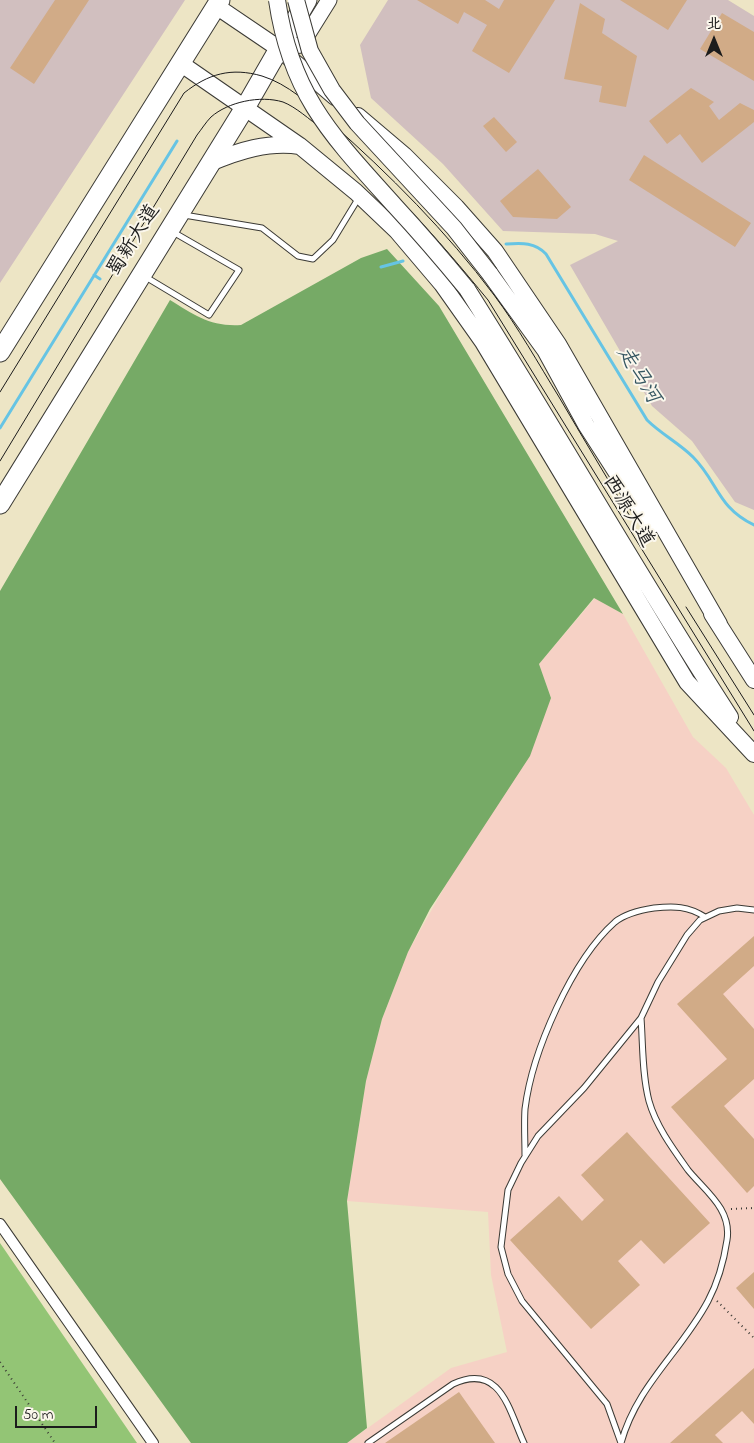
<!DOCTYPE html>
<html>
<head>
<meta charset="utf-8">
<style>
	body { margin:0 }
	#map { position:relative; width:754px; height:1443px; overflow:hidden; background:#ede5c5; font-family:"Indie Flower","LXGW WenKai TC",sans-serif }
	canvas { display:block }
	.north { position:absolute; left:689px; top:15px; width:50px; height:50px; -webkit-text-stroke:4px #fbf7ec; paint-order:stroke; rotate:0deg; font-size:14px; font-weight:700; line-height:20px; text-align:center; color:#1c1c1c }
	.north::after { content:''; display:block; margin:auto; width:18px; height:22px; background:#1c1c1c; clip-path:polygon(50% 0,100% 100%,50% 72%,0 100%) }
	.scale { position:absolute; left:15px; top:1406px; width:82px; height:22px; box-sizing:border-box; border:2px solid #1c1c1c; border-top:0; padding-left:6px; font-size:15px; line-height:18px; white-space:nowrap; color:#1c1c1c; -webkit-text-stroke:4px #fbf7ec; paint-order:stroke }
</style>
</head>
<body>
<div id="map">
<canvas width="754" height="1443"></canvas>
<div class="north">北</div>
<div class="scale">50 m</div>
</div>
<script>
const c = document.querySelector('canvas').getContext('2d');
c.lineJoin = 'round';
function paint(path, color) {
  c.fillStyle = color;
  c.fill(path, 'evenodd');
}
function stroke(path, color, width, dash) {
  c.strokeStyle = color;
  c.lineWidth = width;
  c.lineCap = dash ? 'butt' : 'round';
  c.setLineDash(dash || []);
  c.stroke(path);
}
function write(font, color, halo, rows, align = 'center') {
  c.font = font + ' "Indie Flower","LXGW WenKai TC",sans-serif';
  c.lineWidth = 4;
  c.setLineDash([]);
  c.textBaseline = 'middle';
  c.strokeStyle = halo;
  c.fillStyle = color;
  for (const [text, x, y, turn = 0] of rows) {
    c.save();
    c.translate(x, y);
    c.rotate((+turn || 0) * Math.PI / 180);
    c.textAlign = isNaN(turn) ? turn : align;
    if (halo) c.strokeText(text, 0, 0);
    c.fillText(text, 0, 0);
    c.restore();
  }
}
paint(new Path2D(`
	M595,598L623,614L693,737L726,768L754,815V1443H347L451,1368L507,1352L491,1275L488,1212L347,1201L366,1081L382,1019L408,952L551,698L539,664Z`), '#f6d1c5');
paint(new Path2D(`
	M0,0H185L0,283Z
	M388,0H728L754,16V510L735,502L692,441L652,406L570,265L618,241L595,234L503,231L443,164L371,98L360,45Z`), '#d1bfbf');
paint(new Path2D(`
	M0,1243L137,1443H0Z`), '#93c575');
paint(new Path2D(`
	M387,249L439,306L623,614L594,598L539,664L551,698L530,756L430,909L408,952L382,1019L366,1081L347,1201L367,1428L347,1443H191L0,1179V591L170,300C194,315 211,327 241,325L361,258Z`), '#76aa66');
stroke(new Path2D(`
	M506,244C522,243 535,242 546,254L647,420C661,434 679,443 693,457C718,482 717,507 754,525
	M381,267L403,261
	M94,275L100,279
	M0,428L177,141`), '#66c4e4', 3);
paint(new Path2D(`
	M55,0H89L34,84L10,68Z
	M417,0H485L499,9L504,0H555L509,73L472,51L487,25L464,12L458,24Z
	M620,0H687L668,30Z
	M580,3L605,19L602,33L637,56L626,107L599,102L602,86L564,79Z
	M722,13L754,32V81L700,49Z
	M691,88L714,102L709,106L719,120L740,103L754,110V122L702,163L680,134L667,144L649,121Z
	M494,117L517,142L506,152L483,126Z
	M644,155L751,223L735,247L629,180Z
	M538,169L571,207L557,219L513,217L500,201Z
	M754,936V966L723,994L754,1029V1079L724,1106L754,1139V1186L747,1193L671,1107L727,1059L677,1004Z
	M627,1132L710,1223L664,1264L641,1240L618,1261L640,1285L591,1329L510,1240L559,1196L582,1221L604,1200L581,1175Z
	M754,1272V1309L736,1288Z
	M754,1368V1424L742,1411L715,1435L723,1443H670Z
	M459,1392L495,1443H385Z`), '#d1ab87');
const lane = new Path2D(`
	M184,215L262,228L298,256L313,259L333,240L358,199
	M144,276L209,315L239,270L173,232
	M525,1155C525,1140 524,1124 525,1109C532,1052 572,960 615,922C626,913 641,910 654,908C674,906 688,906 705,917
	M368,1443L453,1384C501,1362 509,1411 524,1443
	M621,1443L607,1404L522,1301L508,1274L501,1247L508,1190L521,1163L538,1136L584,1088L641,1018L658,982L687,935L700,920L719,911L737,908L754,910
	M621,1443C637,1385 681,1352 708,1301C718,1282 724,1260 727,1240C732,1209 705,1191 688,1170C673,1149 656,1126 649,1101C642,1074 643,1045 641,1018`);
const street = new Path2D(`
	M0,1224L153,1443`);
const secondary = new Path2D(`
	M278,48L301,45L329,0`);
const primary = new Path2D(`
	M216,6L278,48L335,97
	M180,63L300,146L356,192L397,231L442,284L483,342L687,682L754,754
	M358,116L404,155L456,207L495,251L558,344L719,624
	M210,163C238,151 269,141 300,146
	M490,274L545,350L586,425L651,526
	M467,289C557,431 639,577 730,717
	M712,614L754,680`);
const highway = new Path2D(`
	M0,352L220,0
	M0,504L249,101L307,0`);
stroke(lane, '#3b3a35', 7);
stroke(street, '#3b3a35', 12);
stroke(secondary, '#3b3a35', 17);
stroke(primary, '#3b3a35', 18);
stroke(highway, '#3b3a35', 21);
stroke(new Path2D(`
	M731,1209L754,1208
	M717,1301L754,1338
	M0,1362L55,1443`), '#3b3a35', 2, [1, 4]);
stroke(lane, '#fff', 5);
stroke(street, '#fff', 10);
stroke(secondary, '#fff', 15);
stroke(primary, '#fff', 16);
stroke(highway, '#fff', 19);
stroke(new Path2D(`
	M0,392L184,93C208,74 231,67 262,76C288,84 309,104 330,122C389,174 447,232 494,295C518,327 538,363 559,397C583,438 607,478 631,518
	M0,461L197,135C201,130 206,122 211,117C228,102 260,95 283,102C296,107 310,120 321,128C384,177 437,238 488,300L754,731
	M686,607L754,715`), '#1c1c1c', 1);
const primaryBridge = new Path2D(`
	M277,0C291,96 333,137 395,206C420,233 444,261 467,289
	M296,0L310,51L332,90L357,123L454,228L490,274`);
stroke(primaryBridge, '#3b3a35', 18, []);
stroke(primaryBridge, '#fff', 16);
write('20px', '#1c1c1c', '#fbf7ec', [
	["蜀新大道",135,241,-58],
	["西源大道",627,512,59]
]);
write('italic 21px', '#365762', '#fbf7ec', [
	["走马河",637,376,58]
]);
</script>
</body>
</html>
